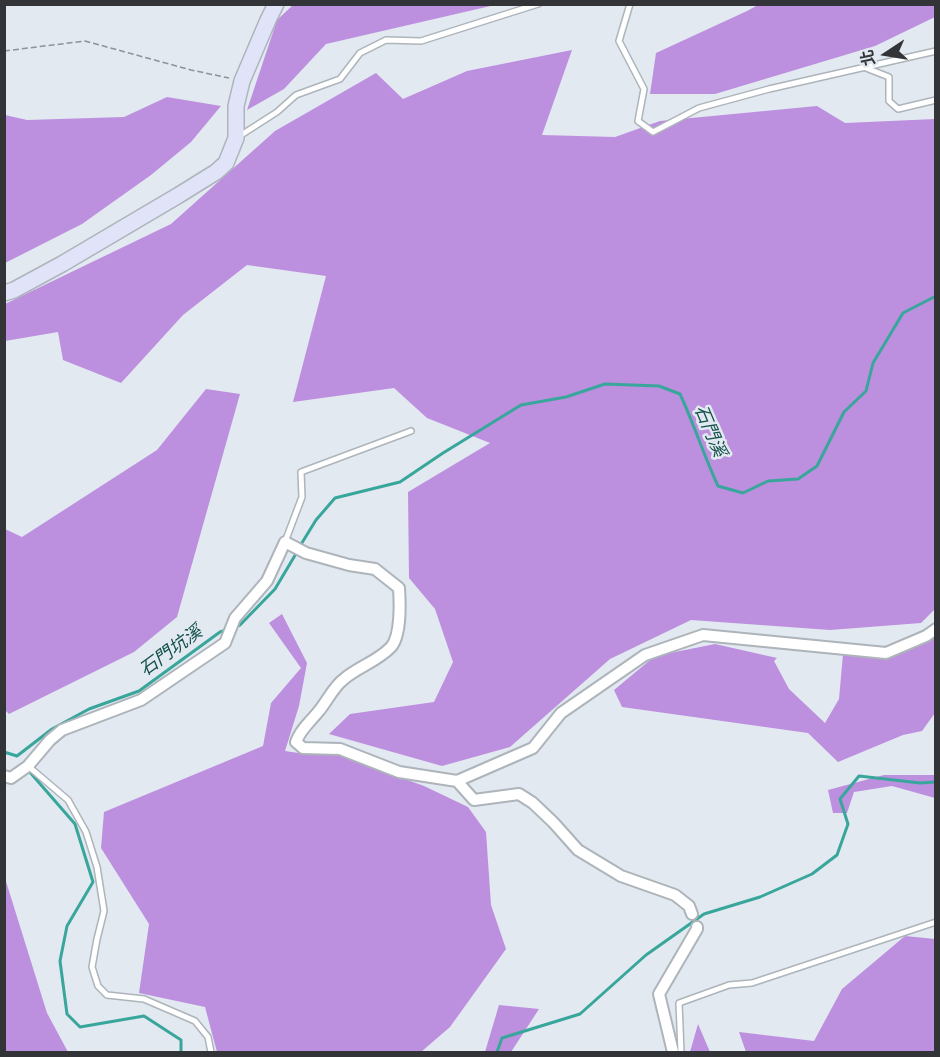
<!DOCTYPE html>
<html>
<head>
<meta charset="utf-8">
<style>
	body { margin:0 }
	#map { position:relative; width:940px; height:1057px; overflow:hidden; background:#e2e9f0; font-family:Raleway,"Noto Sans TC",sans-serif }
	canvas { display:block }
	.frame { position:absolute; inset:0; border:6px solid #323437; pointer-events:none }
	.north { position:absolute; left:856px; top:24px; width:60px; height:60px; -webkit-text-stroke:4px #e2e9f0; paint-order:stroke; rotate:258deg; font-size:16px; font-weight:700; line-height:24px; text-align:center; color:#323437 }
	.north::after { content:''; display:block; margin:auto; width:21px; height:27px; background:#323437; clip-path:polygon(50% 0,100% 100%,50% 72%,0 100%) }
</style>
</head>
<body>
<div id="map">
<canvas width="940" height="1057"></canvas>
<div class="frame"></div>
<div class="north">北</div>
</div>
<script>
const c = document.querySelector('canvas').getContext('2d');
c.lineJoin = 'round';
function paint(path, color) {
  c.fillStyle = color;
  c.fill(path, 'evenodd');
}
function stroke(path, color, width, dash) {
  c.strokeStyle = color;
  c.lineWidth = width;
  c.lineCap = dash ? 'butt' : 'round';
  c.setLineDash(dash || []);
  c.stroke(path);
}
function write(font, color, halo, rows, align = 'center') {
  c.font = font + ' Raleway,"Noto Sans TC",sans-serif';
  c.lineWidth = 5;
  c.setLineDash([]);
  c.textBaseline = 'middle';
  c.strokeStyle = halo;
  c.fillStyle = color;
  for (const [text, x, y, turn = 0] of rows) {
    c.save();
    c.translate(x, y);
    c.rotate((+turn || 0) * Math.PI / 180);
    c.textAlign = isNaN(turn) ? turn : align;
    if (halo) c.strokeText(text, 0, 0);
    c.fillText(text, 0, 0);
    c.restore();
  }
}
paint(new Path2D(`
	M293,5V4L495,5L326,44L284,89L247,110L277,20Z
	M758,5H935V17L875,46L715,94H650L656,53L747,11Z
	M572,50L542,135L615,137L660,121L817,106L845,123L935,119V609L921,623L830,630L691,620L610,659L510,747L442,766L329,734L350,714L434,702L453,662L435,609L409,578L408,492L490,443L427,418L394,388L293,402L326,276L247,265L183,315L121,383L63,360L58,332L5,341V304L171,224L275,131L376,73L403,99L467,71Z
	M167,97L221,106L191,142L151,175L82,224L5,263V115L27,120L124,117Z
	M206,389L240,394L177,617L134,652L9,714L4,709L5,529L22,537L157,450Z
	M282,614L307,663L299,706L285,751L312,755L335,754L424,786L468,807L486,832L491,905L506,949L450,1027L421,1052H217L205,1007L139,993L149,924L101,848L104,812L263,746L271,703L301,668L269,623Z
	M935,629V713L922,731L903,735L838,762L808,733L622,707L614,690L655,656L715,644L777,658L774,661L789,689L825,723L839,699L843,654L896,656Z
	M884,775H935V798L892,786L854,792L847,813H833L828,790Z
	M4,875L47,1013L68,1052H5Z
	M905,936L935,939V1052H746L739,1032L814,1041L842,989Z
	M499,1005L539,1009L511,1052H485Z
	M698,1024L710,1052H690Z`), '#bd8fdf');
stroke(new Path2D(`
	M300,546L316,520L335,498L400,482L443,453L521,405L566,397L605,384L659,386L680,394C694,424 704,456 718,486L743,493L768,481L798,479L817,466L844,412L866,391L873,363L903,313L936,296
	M235,627L240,625L275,589L297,552
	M4,752L17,756L52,729L89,709L139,691L220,632L226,630
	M28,770L75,824L93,882L67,926L60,961L67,1014L80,1027L144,1016L181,1040V1052
	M497,1052L502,1038L580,1014L646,955L704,914L760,897L812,874L837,855L848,824L840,799L859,776L920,783L936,782`), '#39a69c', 3);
const lane = new Path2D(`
	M630,4L619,41L644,89L638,121L653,132L699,108L769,89L936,51
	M866,68L889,77V101L898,109L936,100
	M238,137L277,112L296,95L340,79L360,53L386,40L421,41L538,4
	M285,542L302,497L301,472L411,431
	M28,766L68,800L86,832L97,867L104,911L97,939L92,967L98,986L107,995L144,999L195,1021L208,1037L211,1052
	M681,1052L679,1003L729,985L752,983L936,922`);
const street = new Path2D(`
	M4,776L11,778L28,766L50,740L62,730L141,700L225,643L235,618L267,581L285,542L306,553L349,565L375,569L399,588C400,603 401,636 391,647C378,661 358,667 344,679C333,687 327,702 318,712C310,722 300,730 296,742L303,748L340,749L399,772L457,781L533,748L561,713L645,655L703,635L886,653L926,636L936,629
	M457,781L474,800L519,794L533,803L553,822L578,850L621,876L675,895L689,906L692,914
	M673,1052L659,994L697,929V927`);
const secondary = new Path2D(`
	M4,293L14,290L62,264L179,195L216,172L226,163L236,138V106L242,81L268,20L276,4`);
stroke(lane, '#adb4ba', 8);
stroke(street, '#adb4ba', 14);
stroke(secondary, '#adb4ba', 18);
stroke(new Path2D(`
	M4,51L85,41L191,70L229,78`), '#8d9297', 1.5, [6, 3]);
stroke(lane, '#fff', 5);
stroke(street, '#fff', 10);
stroke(secondary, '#e1e3f9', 15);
write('italic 18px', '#13504b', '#e2e9f0', [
	["石門溪",710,431,67],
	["石門坑溪",171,651,-36]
]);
</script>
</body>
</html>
